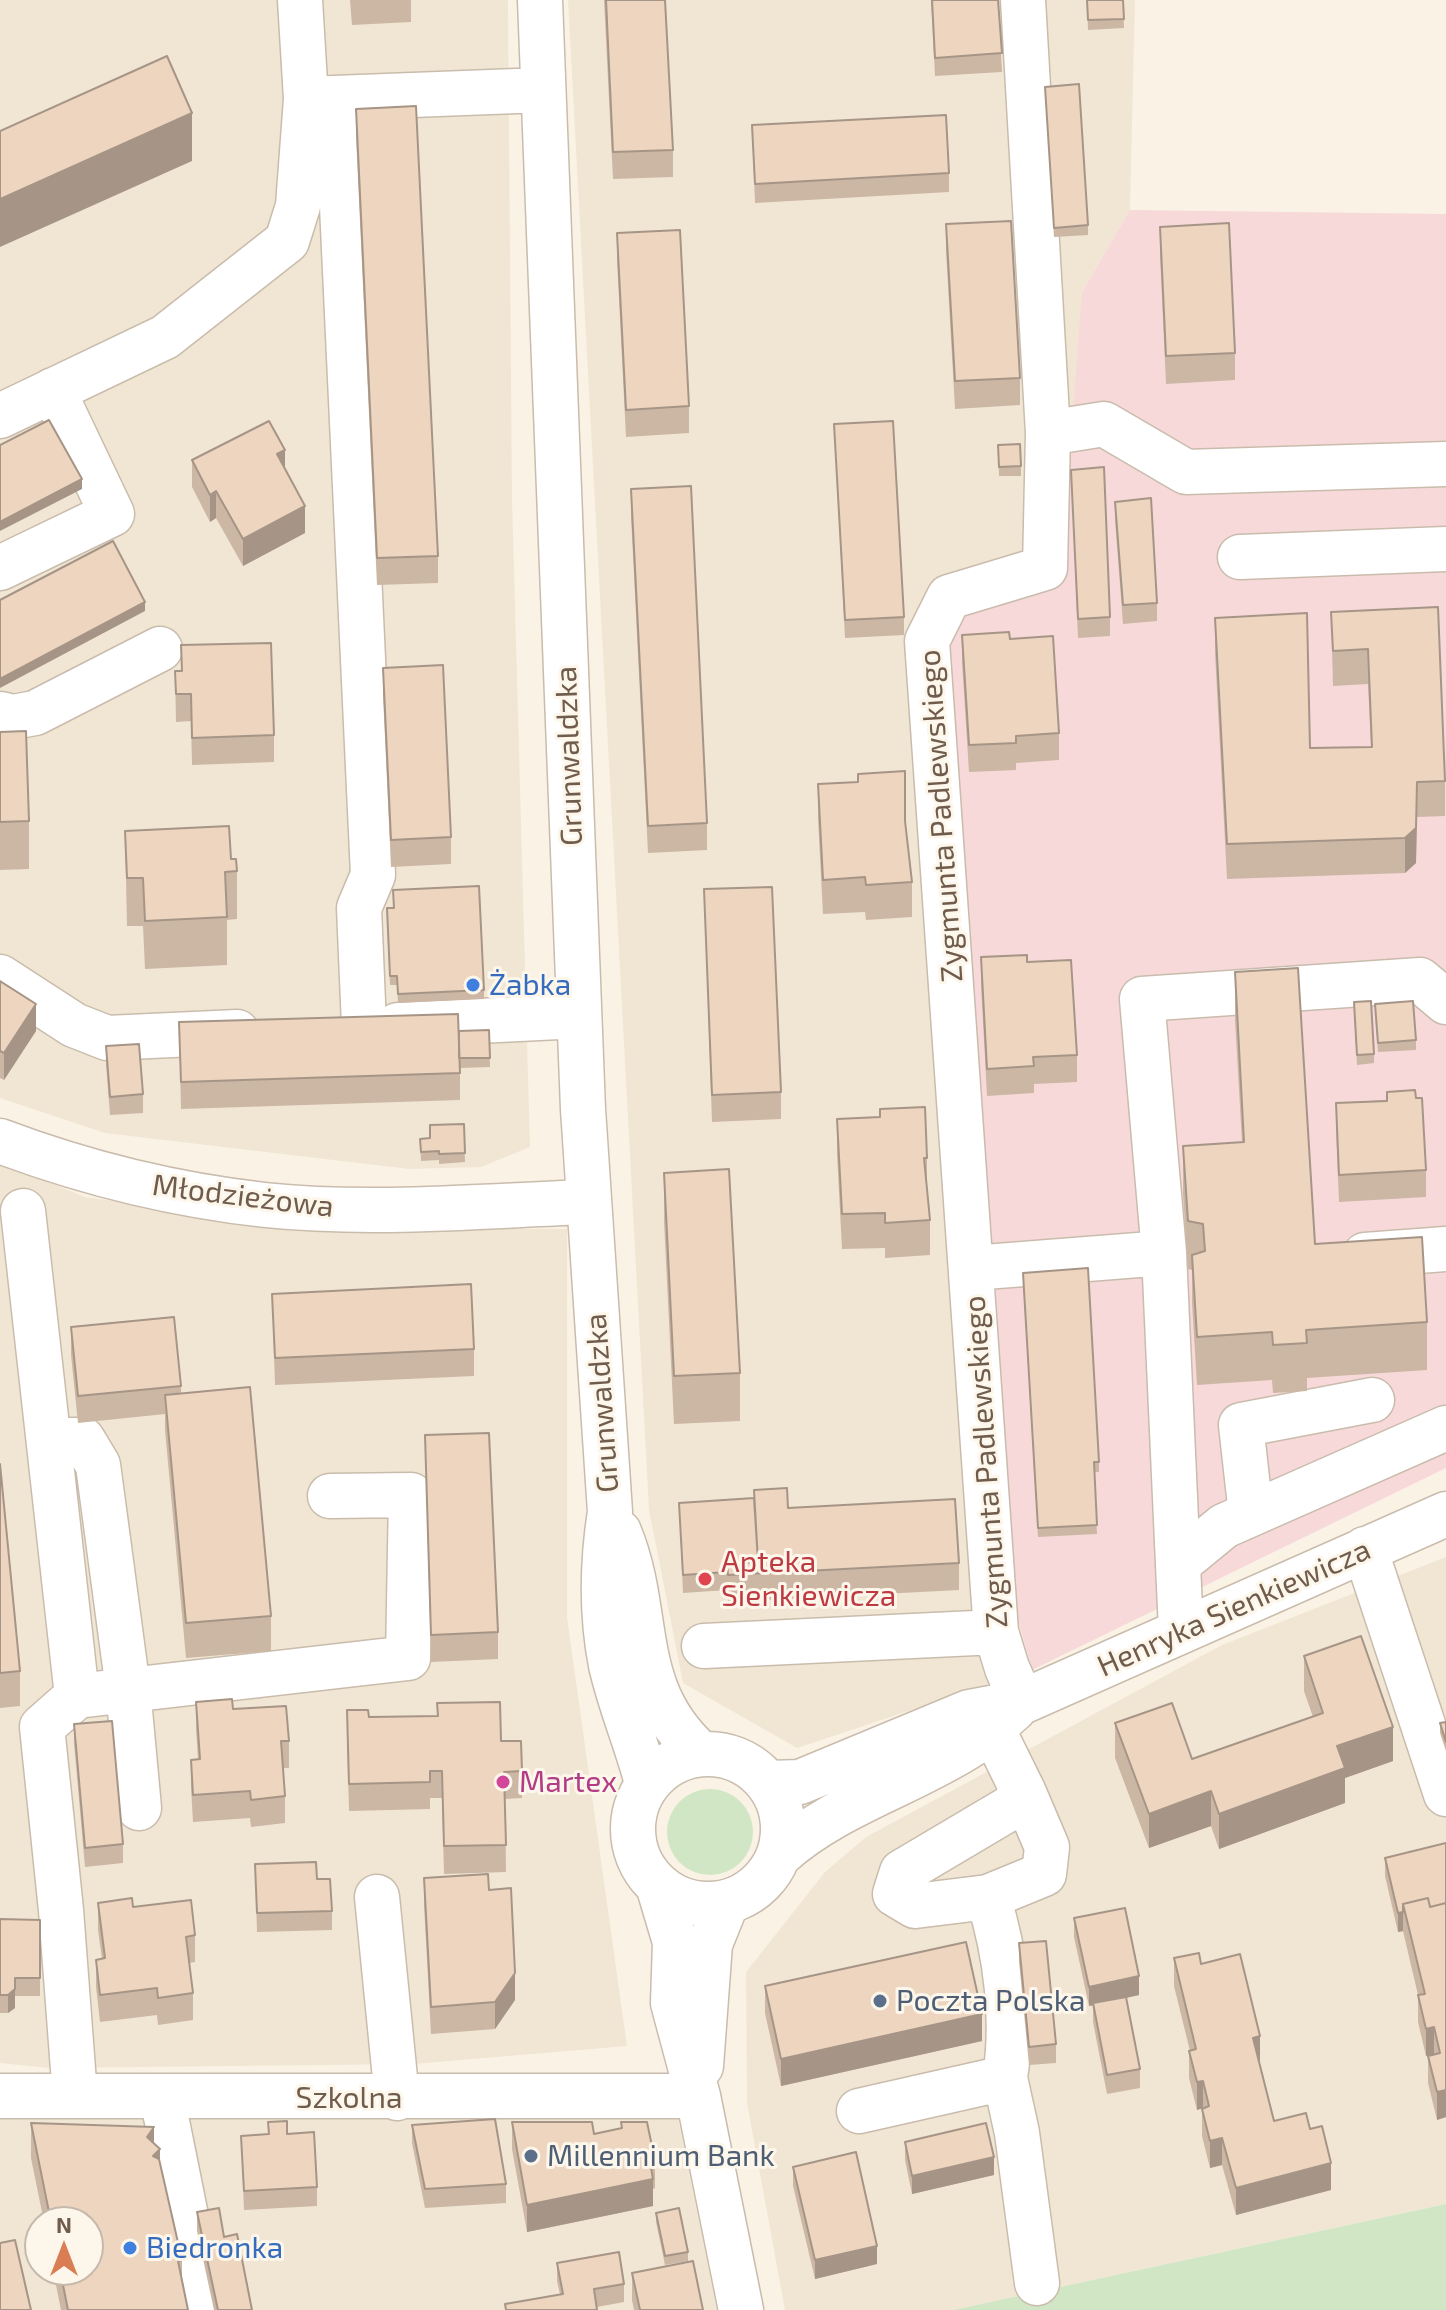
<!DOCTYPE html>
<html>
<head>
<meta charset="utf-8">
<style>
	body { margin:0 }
	#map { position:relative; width:1446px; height:2310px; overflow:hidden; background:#faf3e5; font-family:"Exo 2",sans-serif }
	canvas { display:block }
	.north { position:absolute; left:24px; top:2206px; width:80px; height:80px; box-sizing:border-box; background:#fdf7eb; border:2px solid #c5b9ac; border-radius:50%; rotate:0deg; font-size:22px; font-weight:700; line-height:32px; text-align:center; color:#705c4d }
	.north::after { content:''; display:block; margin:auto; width:28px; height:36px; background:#d97d55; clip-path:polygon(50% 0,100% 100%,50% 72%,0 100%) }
</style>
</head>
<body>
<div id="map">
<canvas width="1446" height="2310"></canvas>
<div class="north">N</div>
</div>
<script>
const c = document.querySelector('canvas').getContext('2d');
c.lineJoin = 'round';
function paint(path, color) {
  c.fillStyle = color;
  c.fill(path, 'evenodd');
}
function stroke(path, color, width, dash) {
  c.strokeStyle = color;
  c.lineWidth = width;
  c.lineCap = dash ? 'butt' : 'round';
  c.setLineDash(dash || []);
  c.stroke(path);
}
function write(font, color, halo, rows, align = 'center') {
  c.font = font + ' "Exo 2",sans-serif';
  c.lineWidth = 6;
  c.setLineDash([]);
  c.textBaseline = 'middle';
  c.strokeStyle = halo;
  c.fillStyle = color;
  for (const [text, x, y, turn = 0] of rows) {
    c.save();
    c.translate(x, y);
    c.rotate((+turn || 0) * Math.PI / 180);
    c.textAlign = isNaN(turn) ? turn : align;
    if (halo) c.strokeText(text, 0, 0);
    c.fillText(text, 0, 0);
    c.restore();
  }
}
paint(new Path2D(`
	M0,0H508L512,498L530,1147L481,1167L409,1169L105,1133L0,1098Z
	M568,0H1135L1130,210L1082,292L1077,397L1070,436L994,1268L1017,1616L1032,1670L797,1748L683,1683L649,1510Z
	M0,1162L85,1197L300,1227L567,1229V1617L627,2046L414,2064L49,2068L0,2063Z
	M1446,1557V2204L953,2310H785L747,2103L746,1972L825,1872L866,1837L1222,1645Z
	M0,2106L151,2116L190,2310H0ZM40,2222H88V2270H40Z
	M178,2116L678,2118L717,2310H215Z`), '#f1e6d4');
paint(new Path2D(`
	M1130,210L1446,214V1468L1032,1670L1017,1616L994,1268L940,645L963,613L1061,571L1082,292Z`), '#f7d9da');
paint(new Path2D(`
	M667 1832a43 43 0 1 1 86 0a43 43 0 1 1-86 0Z
	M1446,2204V2310H953Z`), '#d0e6c5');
const minor = new Path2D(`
	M540,0L583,1109L610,1512C602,1563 601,1614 611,1665C620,1705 637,1744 647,1783
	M337,98L373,875L359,908L364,1026
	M308,99L543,90
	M0,416L165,337L287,241L298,206L306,99L300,0
	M1048,433L1104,424L1186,472L1446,464
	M1240,557L1446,549
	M0,568L112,514L53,390
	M0,714L13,717L35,713L160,649
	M0,977L74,1025L107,1038L237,1032
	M398,1025L579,1016
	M0,1141C85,1173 175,1195 265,1205C371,1216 481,1206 587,1202
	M23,1211L77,1696L42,1727L61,1910L75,2096
	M1164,1253L1142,999L1420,980L1446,1002
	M1365,1255L1446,1249
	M972,1268L1164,1253L1181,1631
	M49,1440H83L98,1465L128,1689L139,1808
	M1251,1514L1241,1425L1372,1400
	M619,1532C653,1613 627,1687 700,1753
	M1365,1549L1446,1794
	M1179,1563L1224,1526L1446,1428
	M704,1646L996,1632
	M77,1696L408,1658L411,1495L330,1496
	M1022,1702L1007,1668L996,1632L927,641L949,597L1045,568L1048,433L1023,0
	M983,1710L1024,1793L1010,1808L902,1872L895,1894L915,1906L988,1897L1044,1874L1047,1847L1024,1793
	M633 1829a75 75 0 1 1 150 0a75 75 0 1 1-150 0Z
	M769,1783L800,1782L969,1712L1022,1702L1446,1514
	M779,1855C836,1804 909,1785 971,1745C987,1735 1000,1721 1014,1709
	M658,1885L675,1942L673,2003L698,2096L741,2310
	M377,1897L397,2098
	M701,2066L710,1944L727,1902
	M1005,2078L1017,2133L1037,2283
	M0,2096H698
	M162,2097L205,2310
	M859,2111L1005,2078C1014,2018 1006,1954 988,1897`);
stroke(minor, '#cabcac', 47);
stroke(minor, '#fff', 44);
paint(new Path2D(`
	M350,0H411V22L352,25Z
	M604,0H665L673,150V177L613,179Z
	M931,0H998L1002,72L935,76Z
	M1087,0H1123L1124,28L1088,30Z
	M1045,87L1088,225V235L1054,237Z
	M356,109L438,556V583L377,585L356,136Z
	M752,125L949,173V192L755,203Z
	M946,224L1020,378V405L955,409L946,251Z
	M1160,227L1235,353V380L1166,384L1160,254Z
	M617,233L689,406V433L626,437L617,260Z
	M834,424L904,617V635L845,638Z
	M998,445L1021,466V476H999Z
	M192,460L285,468L305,533L243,566L216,518L210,522L192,487Z
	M1071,470L1110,617V636L1078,638Z
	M631,489L707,823V850L648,853L631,516Z
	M1115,502L1157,603V621L1123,624L1115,520Z
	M1438,607L1445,781V816L1417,817L1416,863L1405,873L1227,879L1215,653V618L1310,748L1371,747L1368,684L1333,686L1331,612Z
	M962,635L1010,639L1059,733V760L1016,763V770L969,772L962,662Z
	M181,645L274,735V762L192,765L191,721L176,722L175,671H181Z
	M383,668L451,837V864L391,867L383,695Z
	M0,732L29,821V869L0,870Z
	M818,784L912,882V917L866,920L865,912L823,914L818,819Z
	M125,831L231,859L237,871V919L227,920V965L145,969L143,926H127Z
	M704,889L781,1092V1119L712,1122Z
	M387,918L484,990V999L398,1003L397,985H390Z
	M981,957L1027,962L1077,1055V1082L1034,1084V1093L987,1096L981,985Z
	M1235,972L1315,1244L1427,1322V1370L1307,1378V1391L1273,1393L1272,1380L1197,1385L1192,1303V1270L1188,1269L1183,1194V1146L1242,1142L1235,1020Z
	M0,981L36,1031L4,1080L0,1078Z
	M1354,1011L1374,1054V1063L1357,1065Z
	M1375,1013L1416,1040V1050L1378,1052Z
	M179,1022L459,1031L489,1030L490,1067L460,1068V1100L181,1109Z
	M106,1046L143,1094V1113L110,1115L106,1064Z
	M1416,1098L1426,1170V1197L1339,1202L1336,1130V1103Z
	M837,1119L927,1158V1187L930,1220V1255L885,1258V1248L842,1249L837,1154Z
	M464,1124L465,1162L439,1164V1160L421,1161L420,1139L430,1138Z
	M664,1173L740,1373V1421L674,1424L664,1221Z
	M1023,1282L1099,1462V1472H1094L1097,1534L1038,1537Z
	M272,1294L474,1349V1376L275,1385Z
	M71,1327L181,1386V1394L271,1616V1651L186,1658L165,1430V1414L78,1423L71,1355Z
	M425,1435L498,1632V1659L431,1662Z
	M0,1464L20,1671V1706L0,1708Z
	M679,1503L788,1508L959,1563V1590L728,1602L727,1590L683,1593Z
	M1304,1656L1393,1761L1345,1778V1803L1219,1849L1211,1826L1149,1848L1115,1758V1723L1192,1759L1313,1717L1304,1691Z
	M196,1702L233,1709L289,1741V1768H283L285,1796V1823L251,1827L250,1818L193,1822L191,1787V1760L198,1759L196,1729Z
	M369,1717L501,1741H521L522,1798L505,1799L506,1872L444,1874L442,1798H430V1809L349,1811L347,1737Z
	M1446,1722V1751L1440,1733V1723Z
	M74,1724L123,1844V1863L85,1867L74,1743Z
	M1446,1843V2117L1437,2120L1428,2083V2056H1426L1418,2022V1995L1403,1931L1398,1932L1385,1876V1858Z
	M255,1864L317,1879L332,1911V1930L257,1932Z
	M424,1878L515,2000L495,2029L431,2034L424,1905Z
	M98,1903L133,1907L195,1935V1962L189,1963L193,1993V2020L158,2025L157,2015L100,2022L96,1987V1960L102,1959L98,1930Z
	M1074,1918L1139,1995L1126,1998L1140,2069V2088L1107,2094L1093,2022V2005L1089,2006L1074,1937Z
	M0,1919L40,1920V1996H15V2008L8,2013H0Z
	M1019,1943L1056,2044V2063L1029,2065L1019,1961Z
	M1174,1958L1201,1964L1260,2063L1274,2121L1310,2129L1331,2190L1236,2215L1222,2165L1210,2168L1202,2136V2109L1203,2108L1197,2110L1189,2078V2051H1190L1174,1986Z
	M765,1986L982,2041L781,2086L765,2013Z
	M268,2122L287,2134L317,2187V2206L244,2210L241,2136L268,2134Z
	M512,2122L594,2134L621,2128V2122L655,2161V2188L653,2189V2206L527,2232L512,2149Z
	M31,2123L154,2144L182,2260V2278L188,2310H61L53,2270H88V2222H44L31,2158Z
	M412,2125L506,2184V2203L425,2208L412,2143Z
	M905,2142L994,2175L912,2194L905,2160Z
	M793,2167L877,2264L815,2279L793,2186Z
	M197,2212L224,2237L252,2310H214L197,2231Z
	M656,2213L688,2252V2261L665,2265L656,2222Z
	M557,2263L624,2284V2302L597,2307V2310H505V2304L560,2294L557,2281Z
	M632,2273L703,2310H634L632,2300Z`), '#ccb7a4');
paint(new Path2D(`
	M192,113V161L0,247V199Z
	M285,450V477L277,454Z
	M82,479V489L0,531V522Z
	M216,491V518L210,522V495Z
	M305,506V533L243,566V539Z
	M145,602V611L0,688V679Z
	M1417,817L1416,863L1405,873V838Z
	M36,1004V1031L4,1080V1053Z
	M1393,1727V1761L1345,1778V1803L1219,1849V1814L1337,1746Z
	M1211,1791V1826L1149,1848V1814Z
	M1403,1912V1931L1398,1932V1913Z
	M515,1973V2000L495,2029V2002Z
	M1139,1976V1995L1089,2006V1987Z
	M15,1989V2008L8,2013V1995Z
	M982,2014V2041L781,2086V2059Z
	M1434,2027V2054L1426,2056V2029Z
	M1260,2036V2063L1253,2038Z
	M1203,2081V2108L1197,2110V2082Z
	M1446,2090V2117L1437,2120V2092Z
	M154,2127V2155L160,2149V2184L147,2137Z
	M1222,2138V2165L1210,2168V2141Z
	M994,2157V2175L912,2194V2176Z
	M1331,2163V2190L1236,2215V2188Z
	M653,2179V2206L527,2232V2205Z
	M877,2246V2264L815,2279V2260Z`), '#a69586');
const building = new Path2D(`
	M606,0H665L673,150L613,152Z
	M932,0H998L1002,53L935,58Z
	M1087,0H1123L1124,19L1088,20Z
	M167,56L192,113L0,199V131Z
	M1079,84L1088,225L1054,228L1045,87Z
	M416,106L438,556L377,558L356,109Z
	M946,115L949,173L755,184L752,125Z
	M1011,221L1020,378L955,381L946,224Z
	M1229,223L1235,353L1166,356L1160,227Z
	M680,230L689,406L626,410L617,233Z
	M49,420L82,479L0,522V445Z
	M269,421L285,450L277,454L305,506L243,539L216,491L210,495L192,460Z
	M893,421L904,617L845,620L834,424Z
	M1020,444L1021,466L999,467L998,445Z
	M1104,467L1110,617L1078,619L1071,470Z
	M691,486L707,823L648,826L631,489Z
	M1151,498L1157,603L1123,605L1115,502Z
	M113,541L145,602L0,679V600Z
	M1438,607L1445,781L1417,782L1416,828L1405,838L1227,844L1215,618L1307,613L1310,748L1372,747L1368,649L1333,651L1331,612Z
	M1009,632L1010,639L1053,636L1059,733L1016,736V743L969,745L962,635Z
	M271,643L274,735L192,738L191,694H176L175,671H182L181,645Z
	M443,665L451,837L391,840L383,668Z
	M26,731L29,821L0,822V732Z
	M905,771V821L912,882L866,885L865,877L823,880L818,784L858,782V774Z
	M229,826L231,859H236L237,871L225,872L227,917L145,921L143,878H127L125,831Z
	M479,886L484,990L398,994L397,976H390L387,908H394L393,890Z
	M772,887L781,1092L712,1095L704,889Z
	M1027,955V962L1071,960L1077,1055L1033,1057L1034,1066L987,1069L981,957Z
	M1298,968L1315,1244L1422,1237L1427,1322L1306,1330L1307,1343L1273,1345L1272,1332L1197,1337L1192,1255L1205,1251L1203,1224L1188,1221L1183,1146L1244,1142L1235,972Z
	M0,981L36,1004L4,1053L0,1051Z
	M1371,1001L1374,1054L1357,1055L1354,1002Z
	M1413,1001L1416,1040L1378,1043L1375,1004Z
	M458,1014L460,1073L181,1082L179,1022Z
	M489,1030L490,1058H459V1031Z
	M139,1044L143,1094L110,1097L106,1046Z
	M1415,1090L1416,1098H1422L1426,1170L1339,1175L1336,1103L1387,1101V1092Z
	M925,1107L927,1158H924L930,1220L885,1223V1213L842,1214L837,1119L880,1117V1109Z
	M464,1124L465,1153L439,1154V1151L421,1152L420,1139L430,1138V1125Z
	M729,1169L740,1373L674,1376L664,1173Z
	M1088,1268L1099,1462H1094L1097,1525L1038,1528L1023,1273Z
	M471,1284L474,1349L275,1358L272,1294Z
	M174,1317L181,1386L78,1396L71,1327Z
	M250,1387L271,1616L186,1623L165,1395Z
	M489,1433L498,1632L431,1635L425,1435Z
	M0,1464L20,1671L0,1673Z
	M787,1488L788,1508L955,1499L959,1563L728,1575L727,1564L758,1562L754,1490Z
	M754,1498L758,1562L727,1564V1572L683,1575L679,1503Z
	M1361,1636L1393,1727L1337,1746L1345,1768L1219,1814L1211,1791L1149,1814L1115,1723L1172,1703L1192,1759L1323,1713L1304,1656Z
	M232,1699L233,1709L286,1706L289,1741H281L285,1796L251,1800L250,1791L193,1795L191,1760L200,1759L196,1702Z
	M500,1702L501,1741H521L522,1771L504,1772L506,1845L444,1846L442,1771H430V1782L349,1784L347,1710H368L369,1717L438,1716L437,1703Z
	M112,1721L123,1844L85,1848L74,1724Z
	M1446,1722V1742L1440,1723Z
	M1446,1843V1903L1430,1907L1428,1898L1403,1904V1912L1398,1913L1385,1858Z
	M316,1862L317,1879H330L332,1911L257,1913L255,1864Z
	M488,1874L489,1890L511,1888L515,1973L495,2002L431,2007L424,1878Z
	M132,1898L133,1907L191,1900L195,1935L186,1937L193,1993L158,1998L157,1988L100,1995L96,1960L105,1958L98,1903Z
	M1428,1898L1430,1907L1446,1903V2090L1437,2092L1428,2056L1440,2053L1434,2027L1426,2029L1418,1995L1425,1994L1403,1904Z
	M1125,1908L1139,1976L1089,1987L1074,1918Z
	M0,1919L40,1920V1978H15V1989L8,1995H0Z
	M1046,1941L1056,2044L1029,2047L1019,1943Z
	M966,1942L982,2014L781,2059L765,1986Z
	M1199,1953L1201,1964L1240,1954L1260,2036L1253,2038L1274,2121L1306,2113L1310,2129L1322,2126L1331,2163L1236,2188L1222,2138L1210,2141L1202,2109L1209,2106L1203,2081L1197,2082L1189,2051L1196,2049L1174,1958Z
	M1126,1997L1140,2069L1107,2075L1093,2003Z
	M495,2119L506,2184L425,2189L412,2125Z
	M287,2121V2134L314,2132L317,2187L244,2191L241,2136L269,2134L268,2122Z
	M512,2122H592L594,2134L622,2128L621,2122H647L655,2161L650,2162L653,2179L527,2205Z
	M31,2123L154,2127L147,2137L160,2149L153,2156L159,2159L182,2260L178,2261L188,2310H68L60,2270H88V2222H51Z
	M986,2123L994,2157L912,2176L905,2142Z
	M856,2152L877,2246L815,2260L793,2167Z
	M219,2208L224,2237L237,2234L252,2310H218L197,2212Z
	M679,2208L688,2252L665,2256L656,2213Z
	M15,2240L31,2310H0V2243Z
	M619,2252L624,2284L594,2289L597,2310H506L505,2304L563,2294L557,2263Z
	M693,2261L703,2310H640L632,2273Z`);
paint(building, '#edd5bf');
stroke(building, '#a69586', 2);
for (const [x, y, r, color] of [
	[473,985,8,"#3f7fe0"],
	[705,1579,8,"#e0444e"],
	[503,1782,8,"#d1479c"],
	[880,2001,8,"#5c6f8a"],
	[531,2156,8,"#5c6f8a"],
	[130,2248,8,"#3f7fe0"]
]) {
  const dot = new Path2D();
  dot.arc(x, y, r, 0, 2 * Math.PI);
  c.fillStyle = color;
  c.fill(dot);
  stroke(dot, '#fdf7eb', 3);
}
write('30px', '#705c4d', '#fdf7eb', [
	["Grunwaldzka",569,756,-92],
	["Zygmunta Padlewskiego",941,816,-94],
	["Młodzieżowa",243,1196,7],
	["Grunwaldzka",602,1403,-94],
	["Zygmunta Padlewskiego",986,1462,-94],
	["Henryka Sienkiewicza",1234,1608,-24],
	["Szkolna",349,2098]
]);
write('30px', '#366cbe', '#fdf7eb', [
	["Żabka",489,985],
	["Biedronka",146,2248]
], 'left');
write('30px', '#be3a42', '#fdf7eb', [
	["Apteka",721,1562],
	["Sienkiewicza",721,1596]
], 'left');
write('30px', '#b23c85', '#fdf7eb', [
	["Martex",519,1782]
], 'left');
write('30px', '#4e5e75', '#fdf7eb', [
	["Poczta Polska",896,2001],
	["Millennium Bank",547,2156]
], 'left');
</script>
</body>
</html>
